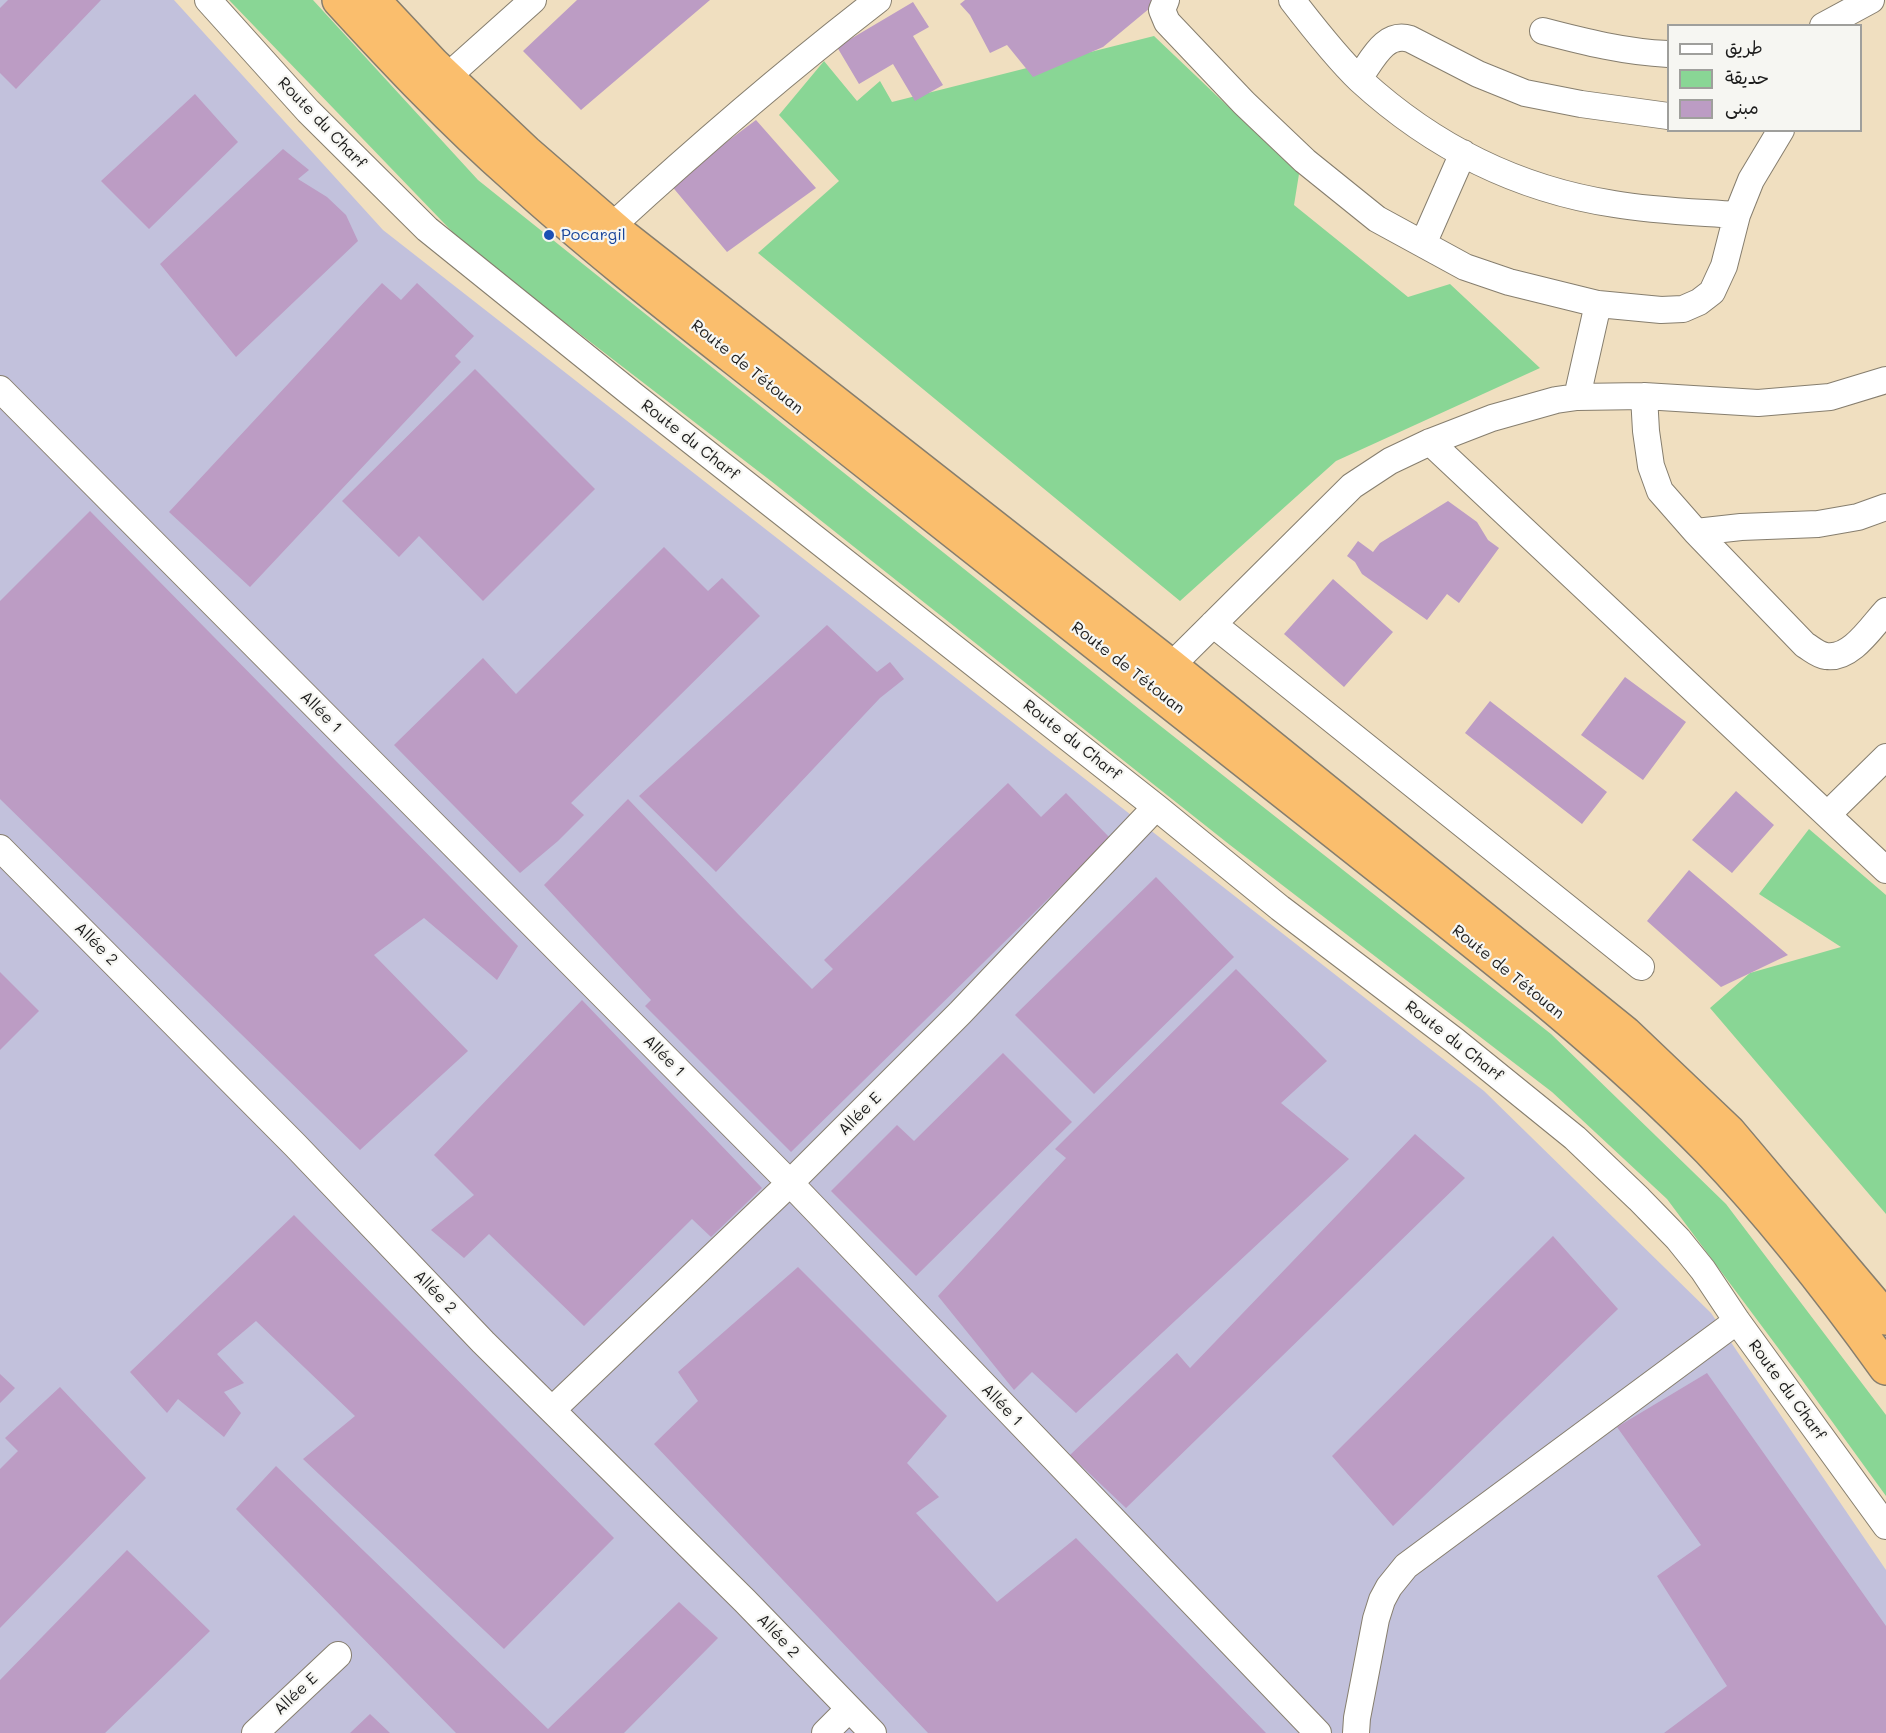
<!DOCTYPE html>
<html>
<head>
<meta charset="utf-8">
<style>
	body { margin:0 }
	#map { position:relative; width:1886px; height:1733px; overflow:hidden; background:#f0dfc0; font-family:Mali,"Playpen Sans Arabic",sans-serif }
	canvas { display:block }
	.legend { position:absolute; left:1667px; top:24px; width:195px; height:108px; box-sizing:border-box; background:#f6f6f2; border:2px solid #9f9f9c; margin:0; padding:8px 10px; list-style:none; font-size:18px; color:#1c1c1c }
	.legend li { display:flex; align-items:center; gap:12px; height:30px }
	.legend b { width:30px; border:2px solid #9f9f9c }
</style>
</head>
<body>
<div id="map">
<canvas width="1886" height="1733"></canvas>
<ul class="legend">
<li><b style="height:8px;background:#fff"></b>طريق</li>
<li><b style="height:16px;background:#89d695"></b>حديقة</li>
<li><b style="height:16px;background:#bc9cc4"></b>مبنى</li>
</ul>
</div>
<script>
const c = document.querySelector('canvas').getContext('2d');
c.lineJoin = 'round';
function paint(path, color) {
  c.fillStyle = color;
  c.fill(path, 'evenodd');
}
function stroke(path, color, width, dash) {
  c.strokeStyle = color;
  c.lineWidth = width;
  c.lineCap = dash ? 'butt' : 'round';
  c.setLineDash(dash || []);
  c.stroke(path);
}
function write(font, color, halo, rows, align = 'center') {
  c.font = font + ' Mali,sans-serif';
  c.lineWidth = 4.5;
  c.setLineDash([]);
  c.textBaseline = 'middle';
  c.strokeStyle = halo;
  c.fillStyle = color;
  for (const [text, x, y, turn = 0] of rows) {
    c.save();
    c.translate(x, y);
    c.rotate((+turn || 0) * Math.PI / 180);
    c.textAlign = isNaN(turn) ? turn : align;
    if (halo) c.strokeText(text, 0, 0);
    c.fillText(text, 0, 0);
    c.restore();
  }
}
paint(new Path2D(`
	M0,0H174L383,230L1484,1091L1711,1313L1886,1570V1733H0Z`), '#c2c1dc');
paint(new Path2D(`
	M229,0H313L478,180L1144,713L1551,1034L1726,1204L1886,1415V1496L1802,1380L1667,1199L1552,1092L1230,845L771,481L467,247Z
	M1154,36L1299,174L1294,205L1408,297L1450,284L1540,368L1336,461L1180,601L758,253L839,181L779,115L824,61L857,101L880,81L892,102Z
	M1809,829L1886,895V1214L1710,1008L1750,973L1841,947L1759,894Z`), '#89d695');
paint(new Path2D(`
	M8,0H101L16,89L0,73V8Z
	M577,0H710L581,110L523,51Z
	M965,0H1155L1156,3L1103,47L1033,77L1007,45L990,53L970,15L960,4Z
	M913,2L929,27L913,36L943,85L915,101L893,64L859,84L837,47Z
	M195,94L238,142L149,229L101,181Z
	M756,120L816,188L727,252L670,184Z
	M283,149L309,170L298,179L327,197L346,215L358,241L236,357L160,264Z
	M382,283L401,300L417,283L474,336L455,356L461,362L250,587L169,512Z
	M475,369L595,489L483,601L419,536L399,557L342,501Z
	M1448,501L1477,522L1488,540L1499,548L1459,603L1447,594L1427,620L1362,574L1355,562L1347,556L1358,541L1373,552L1380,543Z
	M90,511L518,946L497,980L424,918L374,955L468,1051L360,1150L0,799V601Z
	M664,547L708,591L722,578L760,616L571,803L584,815L558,841L520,873L394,745L483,658L516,694Z
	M1333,579L1393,632L1344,687L1284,634Z
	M827,625L877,672L890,662L904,679L880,698L716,872L639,796Z
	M1625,677L1686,722L1643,780L1581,735Z
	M1490,701L1607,792L1582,824L1465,733Z
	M1008,783L1041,817L1066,793L1110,838L791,1152L645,1006L651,1000L544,885L628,799L738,914L812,989L833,969L824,960Z
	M1736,791L1774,825L1732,873L1692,840Z
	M1689,870L1788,955L1721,987L1647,921Z
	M1156,877L1234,957L1094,1094L1015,1015Z
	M1236,969L1327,1061L1281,1103L1349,1159L1076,1413L1032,1372L1014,1390L938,1296L1066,1158L1055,1149Z
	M0,972L39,1011L0,1050Z
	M582,1000L762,1188L711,1237L692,1219L584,1326L489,1234L464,1258L431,1230L474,1195L434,1155Z
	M1003,1053L1072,1122L916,1276L831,1191L897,1125L914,1141Z
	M1415,1134L1465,1178L1126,1508L1070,1455L1177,1353L1190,1368Z
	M294,1215L614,1538L504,1649L303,1459L355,1416L256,1321L217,1354L244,1383L224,1392L241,1413L224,1437L178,1399L167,1413L130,1372Z
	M1553,1236L1618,1309L1393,1526L1332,1456Z
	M798,1267L947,1416L907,1463L939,1497L916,1513L997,1602L1076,1538L1266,1733H928L654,1444L698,1401L678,1372Z
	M1707,1373L1886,1626V1733H1664L1727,1686L1657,1576L1701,1545L1617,1427Z
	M0,1374L15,1388L0,1403Z
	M60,1387L146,1478L0,1628V1469L18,1451L5,1438Z
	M276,1466L548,1729L679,1602L718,1638L624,1733H456L236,1509Z
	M127,1550L210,1631L105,1733H0V1680Z
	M370,1714L390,1733H350Z`), '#bc9cc4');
const minor = new Path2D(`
	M208,0L308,111L427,229L633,395L1156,807L1280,908L1454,1040L1575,1138L1639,1199L1678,1239L1703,1270L1737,1321L1886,1526
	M1166,0L1162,10L1167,22L1244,103L1305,161L1377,219L1465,267L1509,282L1598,304L1661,310L1683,309L1699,302L1712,292L1724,266L1737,215L1751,180L1781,130
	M1292,0C1312,26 1337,58 1360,80C1432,146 1517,189 1614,204C1654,211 1696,212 1737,215
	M1823,26L1871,0
	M1543,31C1585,42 1625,52 1668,54
	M447,77L533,0
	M1359,78C1372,61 1384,31 1410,39L1478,74L1525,93L1581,104L1668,116
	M612,226C698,147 786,71 878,0
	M1423,244L1463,153
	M0,389L790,1183L1318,1733
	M1644,396L1646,431L1651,466L1660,491L1696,532L1805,645C1812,649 1818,655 1826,656C1851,660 1872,626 1886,611
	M1577,397L1598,304
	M1430,442L1886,870
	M1696,532L1741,527L1818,524L1858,517L1886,507
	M1213,624L1641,967
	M1171,666L1352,486L1390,461L1430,442L1492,418L1556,400L1577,397L1644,396L1758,403L1830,397L1886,380
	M1828,814L1886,757
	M0,848L295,1145L483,1342L745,1601L873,1733
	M552,1410L790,1183L960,1013L1156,807
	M255,1733L338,1655
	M825,1733L848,1710
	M1356,1733L1357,1718L1376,1619L1382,1600L1389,1587L1406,1566L1737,1321`);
const highway = new Path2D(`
	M339,0C395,61 452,122 515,177C607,261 707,336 805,414C981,555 1160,692 1336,833C1463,934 1596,1034 1709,1150C1773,1217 1832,1293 1886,1368
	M373,0L433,64L526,152L624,237L1171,666L1625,1033L1729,1132L1886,1318`);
stroke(minor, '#867e6e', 28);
stroke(highway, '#867e6e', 36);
stroke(minor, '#fff', 26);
stroke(highway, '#fabe6d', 33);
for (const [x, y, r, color] of [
	[549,235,6,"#1a4fb4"]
]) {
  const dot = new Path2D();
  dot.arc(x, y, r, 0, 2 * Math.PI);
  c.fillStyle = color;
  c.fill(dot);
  stroke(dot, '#f6f6f2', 2);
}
write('16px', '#1c1c1c', '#f6f6f2', [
	["Route du Charf",322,123,46],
	["Route de Tétouan",747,367,39],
	["Route du Charf",690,440,38],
	["Route de Tétouan",1128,668,38],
	["Allée 1",321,712,45],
	["Route du Charf",1072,740,38],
	["Allée 2",96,944,45],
	["Route de Tétouan",1508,972,39],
	["Route du Charf",1454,1041,38],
	["Allée 1",664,1056,45],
	["Allée E",860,1114,-45],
	["Allée 2",435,1292,46],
	["Route du Charf",1787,1390,54],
	["Allée 1",1002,1405,46],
	["Allée 2",778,1636,47],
	["Allée E",296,1694,-43]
]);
write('16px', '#164399', '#f6f6f2', [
	["Pocargil",561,235]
], 'left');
</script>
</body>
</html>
